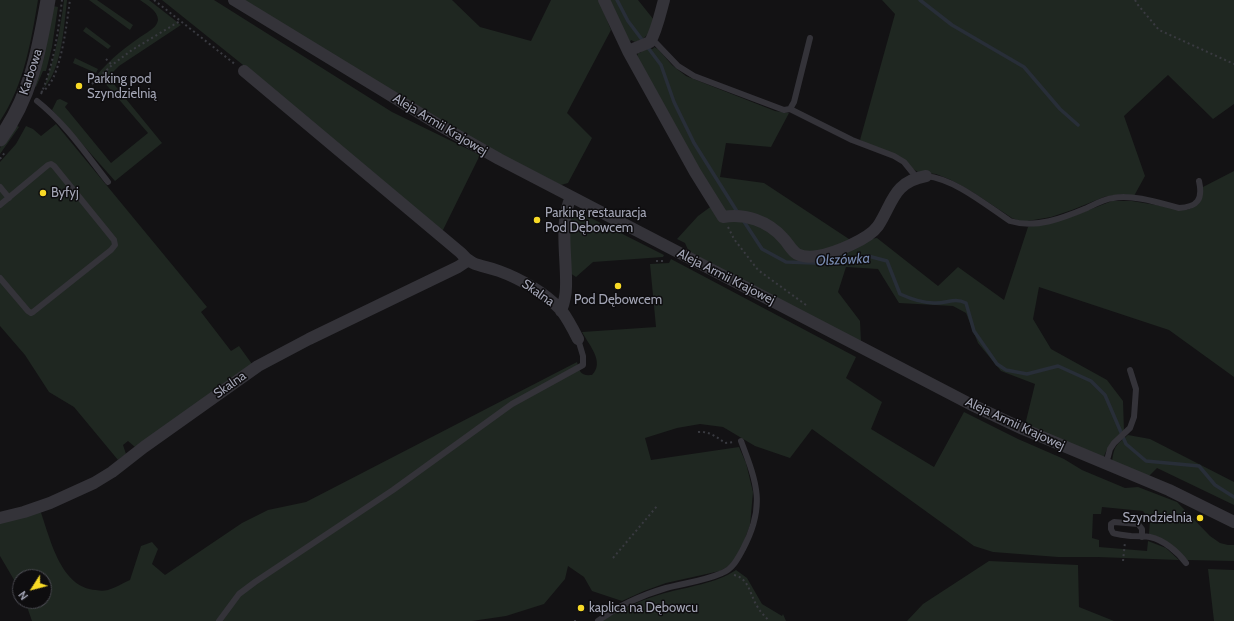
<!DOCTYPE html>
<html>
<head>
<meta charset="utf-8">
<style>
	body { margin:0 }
	#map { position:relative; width:1234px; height:621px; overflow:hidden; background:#131214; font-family:Cabin,sans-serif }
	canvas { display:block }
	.north { position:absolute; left:12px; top:569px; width:40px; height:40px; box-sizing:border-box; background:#0e0d0f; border:1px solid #4a4a51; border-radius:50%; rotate:234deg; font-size:11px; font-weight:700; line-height:16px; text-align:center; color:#a3a5b5 }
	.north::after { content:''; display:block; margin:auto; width:14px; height:18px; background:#f8da26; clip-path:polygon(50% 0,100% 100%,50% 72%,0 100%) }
</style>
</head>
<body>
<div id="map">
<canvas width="1234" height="621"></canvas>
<div class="north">N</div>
</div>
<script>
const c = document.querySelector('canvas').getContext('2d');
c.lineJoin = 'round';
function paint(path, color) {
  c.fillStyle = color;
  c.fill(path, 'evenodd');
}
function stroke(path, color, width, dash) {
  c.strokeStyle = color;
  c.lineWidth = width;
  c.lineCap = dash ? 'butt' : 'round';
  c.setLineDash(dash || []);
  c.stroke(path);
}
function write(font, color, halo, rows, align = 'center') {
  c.font = font + ' Cabin,sans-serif';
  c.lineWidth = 3;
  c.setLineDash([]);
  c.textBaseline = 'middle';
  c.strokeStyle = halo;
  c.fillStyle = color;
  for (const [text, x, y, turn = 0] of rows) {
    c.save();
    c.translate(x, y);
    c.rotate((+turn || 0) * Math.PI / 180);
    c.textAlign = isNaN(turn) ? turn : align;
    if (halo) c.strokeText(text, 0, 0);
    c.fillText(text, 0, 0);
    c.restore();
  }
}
paint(new Path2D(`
	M0,0H38C31,42 24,85 0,121Z
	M64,0H67C64,26 62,68 44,88C55,57 60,32 64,0Z
	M89,0H97L133,25L130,30Z
	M140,0H149L181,25L119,66L108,77L162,143L115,181L52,110L57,100L60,99L68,103L65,107L111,163L148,133L103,81L96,76C111,58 129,44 148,32C152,29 157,26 158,20C158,11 147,5 140,0Z
	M162,0H214L392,112L480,155L442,232L273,89Z
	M243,0H452L480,27L531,41L551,0H599L611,30L567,113L592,138L568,183L561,185L502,155L454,129Z
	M607,0H638L654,20L649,35H647L643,39L635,42L631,40L630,42Z
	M882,0H1234V104L1213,119L1168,75L1124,116L1145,176L1134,196L1122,194L1104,197L1072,210L1051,217L1022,222L1012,218L971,191L951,180L936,174L918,172L860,140L895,14Z
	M53,6L58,7L52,47L46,71H43L36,87L35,86Z
	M86,27L111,46L108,49L83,31Z
	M654,47L658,49L672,65L686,76L775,111L789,113L771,147L726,143L720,177L764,183L852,241L825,252L799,251L783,232L724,214L637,58L638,52L640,53C643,50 648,47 653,49Z
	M75,58L98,69L96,73L73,63Z
	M56,124L207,307L201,312L231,351L239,346L252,364L135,447L128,441L123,445L126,454L118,460L74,407L49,392L25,355L0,326V162L16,144L26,126L33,129L41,136Z
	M16,125L19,127L0,154V148Z
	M1234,171V377L1169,330L1039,287L1033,319L1051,349L1107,380L1123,401L1124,431C1112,441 1108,445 1103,459L1025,425L1035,384L1001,371L978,343L966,313L953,306L899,303L878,269L846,267L838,292L860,321L861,342L689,252L685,243L677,239L698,216L713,205L721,220L761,224L797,256L867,239L877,238L938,286L958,267L1004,300L1028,227L1052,222L1073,216L1112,201H1132L1186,210C1198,207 1203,199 1203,187Z
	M575,213L583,214L664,255L663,257L593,262L576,277L570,273L568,221Z
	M671,259L856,357L846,378L882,402L871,429L934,467L964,412L1018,439L1064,459L1082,470L1125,488L1138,487L1177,502L1210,536L1220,543L1228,545H1234V561L1187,560C1176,548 1165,538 1149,534L1150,520L1143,511L1102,507L1101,514H1093L1092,538L1099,540V547L1147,551L1148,541L1166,548L1179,560L1098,557H1058L993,552L974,546L812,429L790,458L755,446L723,427L700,424L677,428L645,438L651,460L739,447L746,463L753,492L750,525L743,544L732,564L720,571L666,583L644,591L622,601L592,591L584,577L568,566L565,579L544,604L506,616L472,621H32L25,601H44V577H20V590L0,556V520L40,510C50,537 60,588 96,590C100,591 104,591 108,590C115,588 123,583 130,580L141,546L152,542L158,549L152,564L165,575L242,523L268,510L306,502L577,362C580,372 580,376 592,375C605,362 589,345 582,332L656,327L650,264L669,263Z
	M1128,435L1150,439L1234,482V505L1157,468L1149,476L1112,462C1114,446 1116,445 1128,435Z
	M989,561L1078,565L1079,607L1114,621H907L923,604Z
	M1208,569L1234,570V621H1214Z
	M736,570L747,578L762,604L782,616L783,614L786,621H602C621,609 643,599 665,593C687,587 717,583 736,570Z`), '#1f2721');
stroke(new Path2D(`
	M617,0L628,21L661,65L674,102L694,143L738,213
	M920,0L952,25L1024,67L1060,109L1078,125
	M743,220L762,249L786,262L814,263L843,262L868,256L887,261L900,294C911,299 921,303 934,303C946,304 954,297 966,303L974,331L997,364L1006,370L1027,374L1058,366L1091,381L1105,395L1126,444L1146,461L1199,466L1215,485L1234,497`), '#282e38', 3.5);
stroke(new Path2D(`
	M154,0L236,65
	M1135,0L1138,5L1159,30L1234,64
	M106,59L112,65
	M92,84L112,65L132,50L180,21
	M41,92C61,84 67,20 70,0
	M41,94C54,64 58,32 62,0
	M0,159L6,151
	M728,227L734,239L758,270L806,305
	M656,261H663
	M698,432C709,431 717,437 725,443L734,442
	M613,558L658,505
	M1123,561L1125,542
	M734,575C749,578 750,595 757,606C760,612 765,616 769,621
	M575,621V620`), '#393a40', 2, [2, 3]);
stroke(new Path2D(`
	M650,42L656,43L678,66L694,76L784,110L790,109L794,102L810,38
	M37,101C65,123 86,154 108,182
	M790,109L852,140L894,156L904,162L917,178
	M926,176C955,179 986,205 1010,221C1036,229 1063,218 1087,208C1095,204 1104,199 1113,198C1132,194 1160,203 1179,208C1198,207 1203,199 1199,181
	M0,187L9,198
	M0,205L48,165L51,164L54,166L114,240L115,245L111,250L33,312L31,313L28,311L0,278
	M1106,464L1110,449L1114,443L1130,428L1134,417L1136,389L1130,370
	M1142,537V529L1138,524L1114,522L1111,524V529L1113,533C1118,535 1125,535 1131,536C1137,536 1144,536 1150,537C1164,540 1178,552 1186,563
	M219,621L239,594L255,582L393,490L512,404L583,365V356L578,339
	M598,621C618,606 642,595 666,588C685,583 704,581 722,573C733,569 738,558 743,549C766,506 757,483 741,441`), '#343339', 6);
stroke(new Path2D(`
	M234,0L439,125L499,159L970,404L1023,429L1169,490L1234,522
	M604,0L628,51L695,172L723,217C745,213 768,221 783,238C788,243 791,250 797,254C803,257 812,257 818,256C834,253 868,240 878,226C893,203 893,182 926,176
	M628,51L650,42C657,30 660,14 664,0
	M244,71L461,253C472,267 483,265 499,271C521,279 545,293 561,310C568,319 573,329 578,339
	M561,311C564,303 566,295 566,287C567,258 559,222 571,197
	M0,518L24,512L50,503L94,483L112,472L144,447L258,366L309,339L458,267L467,261`), '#343339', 12);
stroke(new Path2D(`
	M0,139C31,97 39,50 48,0`), '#343339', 15);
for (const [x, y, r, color] of [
	[79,86,4,"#f8da26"],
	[43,193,4,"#f8da26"],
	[537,220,4,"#f8da26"],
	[618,286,4,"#f8da26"],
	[1200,518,4,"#f8da26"],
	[581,608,4,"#f8da26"]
]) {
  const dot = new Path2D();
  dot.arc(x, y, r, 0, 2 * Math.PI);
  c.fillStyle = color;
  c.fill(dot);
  stroke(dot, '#0e0d0f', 1.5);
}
write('13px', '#a3a5b5', '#0e0d0f', [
	["Karbowa",31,72,-72],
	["Aleja Armii Krajowej",440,125,31],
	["Aleja Armii Krajowej",726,277,27],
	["Skalna",538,293,35],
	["Skalna",230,385,-35],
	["Aleja Armii Krajowej",1015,424,25]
]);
write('13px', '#a3a5b5', '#0e0d0f', [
	["Parking pod",87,79],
	["Szyndzielnią",87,94],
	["Byfyj",51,193],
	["Parking restauracja",545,213],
	["Pod Dębowcem",545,228],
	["Pod Dębowcem",618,300,"center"],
	["Szyndzielnia",1192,518,"right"],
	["kaplica na Dębowcu",589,608]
], 'left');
write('italic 14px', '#798cb2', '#0e0d0f', [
	["Olszówka",843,260,-3]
]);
</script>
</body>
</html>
